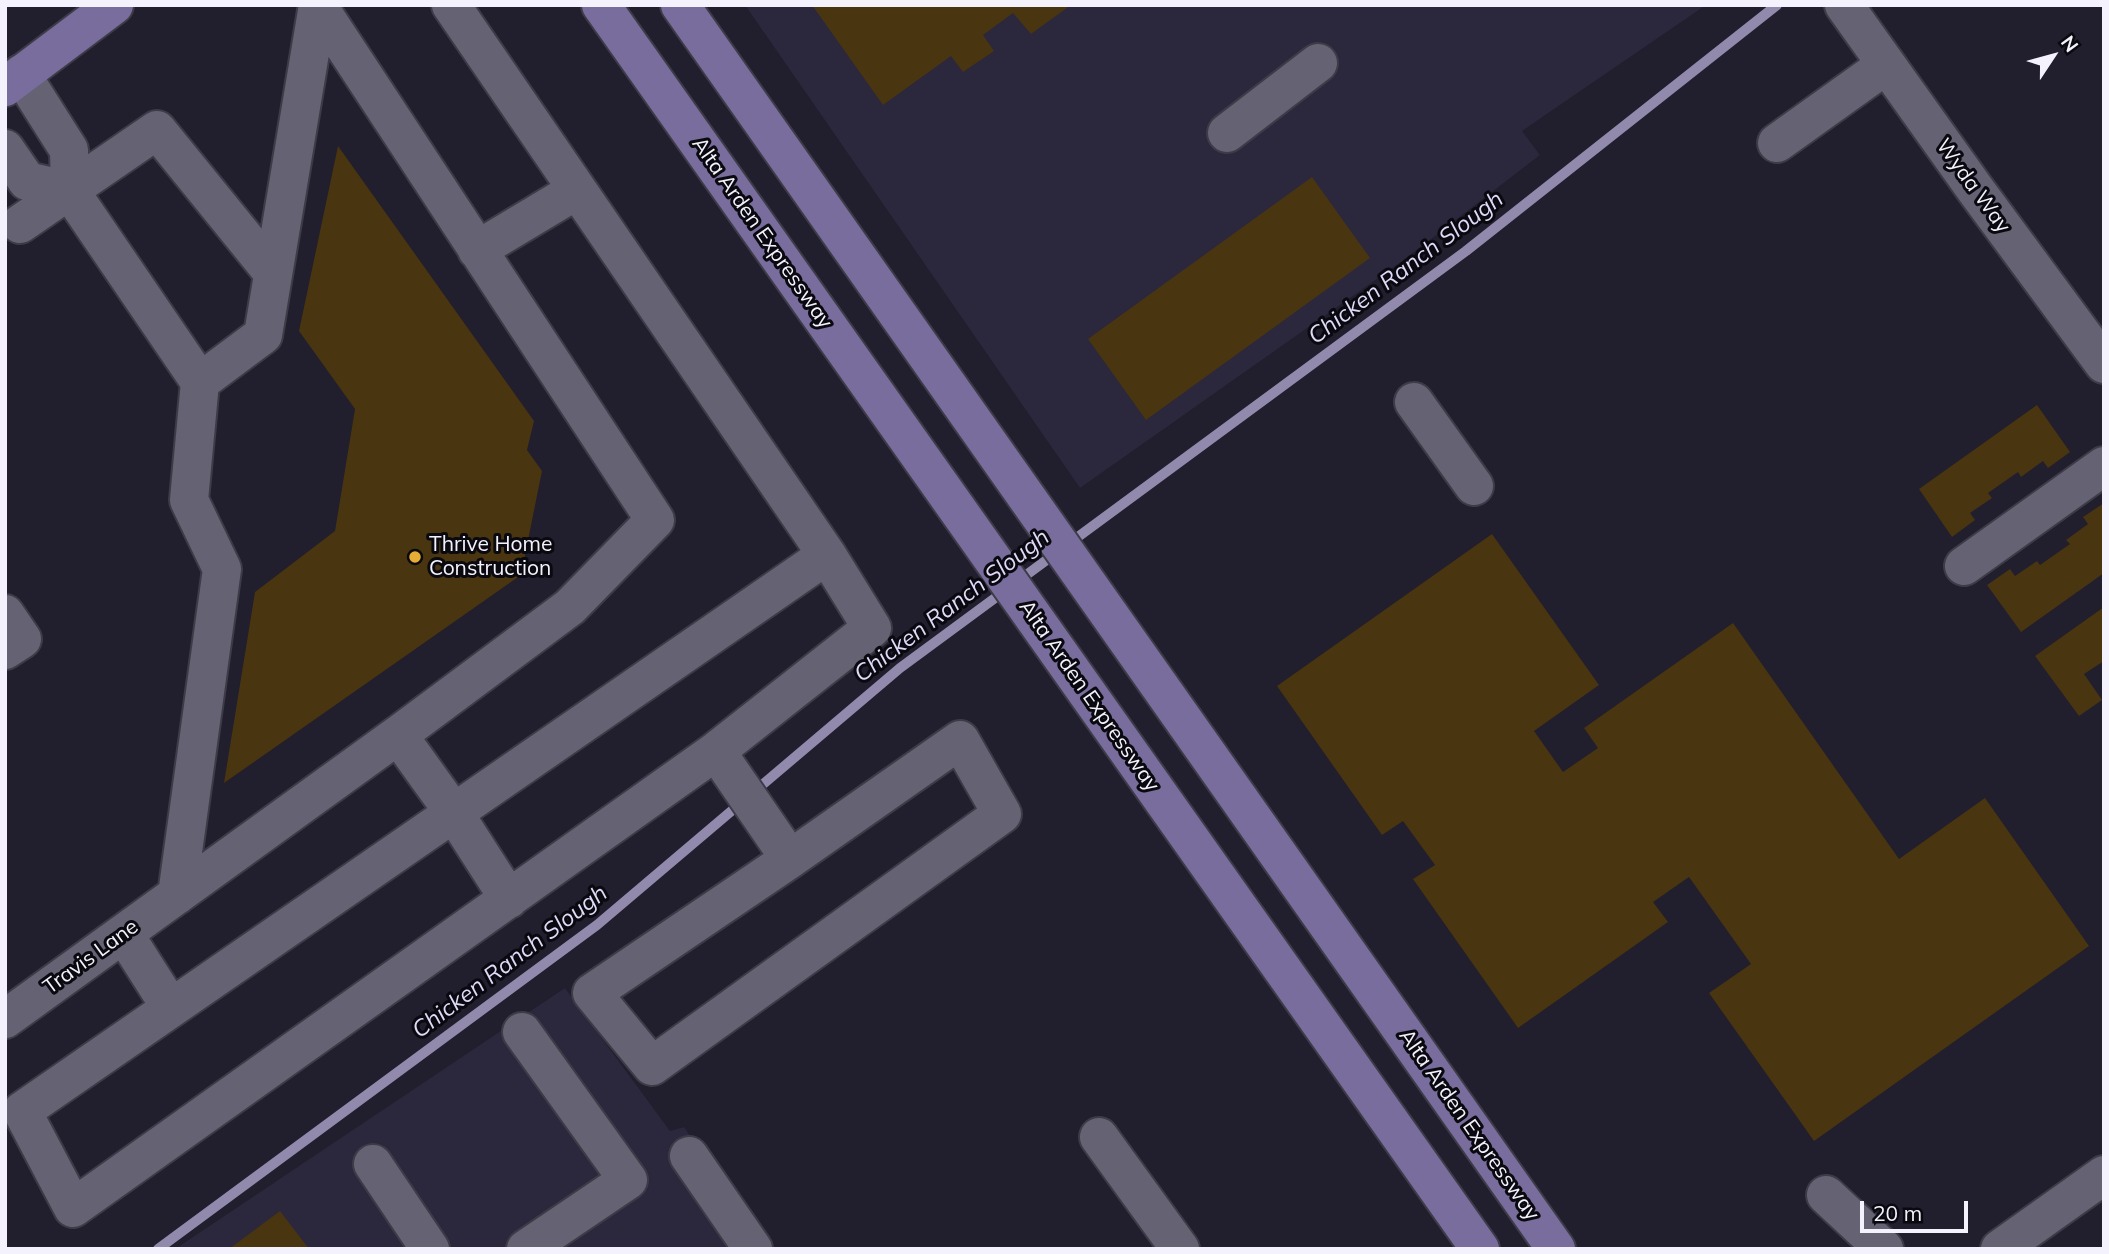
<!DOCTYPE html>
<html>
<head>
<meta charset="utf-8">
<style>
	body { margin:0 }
	#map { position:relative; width:2109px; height:1254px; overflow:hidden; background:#211e2d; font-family:Mulish,sans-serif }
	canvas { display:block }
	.frame { position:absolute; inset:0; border:7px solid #f4f3fd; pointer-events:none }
	.north { position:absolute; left:2018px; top:21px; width:70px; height:70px; -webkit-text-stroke:5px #0a090f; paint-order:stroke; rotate:54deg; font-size:19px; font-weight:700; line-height:28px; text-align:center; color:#f4f3fd }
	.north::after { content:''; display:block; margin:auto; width:24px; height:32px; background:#f4f3fd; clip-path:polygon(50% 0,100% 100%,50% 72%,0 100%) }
	.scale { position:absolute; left:1860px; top:1201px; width:108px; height:32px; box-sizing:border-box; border:4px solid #f4f3fd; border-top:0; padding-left:9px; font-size:21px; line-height:24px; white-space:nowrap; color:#f4f3fd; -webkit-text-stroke:5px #0a090f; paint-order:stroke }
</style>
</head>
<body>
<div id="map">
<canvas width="2109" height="1254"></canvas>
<div class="frame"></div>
<div class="north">N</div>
<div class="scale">20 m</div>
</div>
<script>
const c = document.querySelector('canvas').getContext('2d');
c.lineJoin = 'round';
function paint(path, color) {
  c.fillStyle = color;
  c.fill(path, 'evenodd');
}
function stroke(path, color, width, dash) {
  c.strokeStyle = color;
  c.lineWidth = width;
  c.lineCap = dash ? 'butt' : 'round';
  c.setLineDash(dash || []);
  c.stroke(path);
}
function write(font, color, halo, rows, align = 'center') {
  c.font = font + ' Mulish,sans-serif';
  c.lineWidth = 6;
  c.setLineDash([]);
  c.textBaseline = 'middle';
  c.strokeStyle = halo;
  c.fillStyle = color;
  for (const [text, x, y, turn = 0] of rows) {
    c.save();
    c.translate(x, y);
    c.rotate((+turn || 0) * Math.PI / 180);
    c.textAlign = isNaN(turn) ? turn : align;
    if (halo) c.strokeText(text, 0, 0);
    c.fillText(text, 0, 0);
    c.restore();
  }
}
paint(new Path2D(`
	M745,5H1706L1522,131L1540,155L1401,262L1080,488Z
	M565,988L670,1131L684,1127L770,1249H175Z`), '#2b273c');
stroke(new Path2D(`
	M158,1249L597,925L900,668L1466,251L1777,5`), '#918aad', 10);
paint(new Path2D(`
	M812,5H1071L1031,34L1013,13L983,35L994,51L963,72L951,56L883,105Z
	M338,146L534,421L527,450L542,471L521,575L224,783L255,592L335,531L355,409L299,331Z
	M1312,177L1370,258L1146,420L1088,339Z
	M2037,405L2070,452L2048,468L2043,461L2021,477L2018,472L1988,493L1992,498L1970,513L1975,520L1952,537L1919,489Z
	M2104,503V573L2021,632L1987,585L2010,569L2015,576L2037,561L2040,565L2070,544L2066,540L2088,524L2083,517Z
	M1492,534L1599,685L1534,731L1563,772L1598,748L1584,728L1733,623L1899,859L1985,798L2089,946L1814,1141L1709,993L1751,964L1689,877L1653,902L1668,922L1518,1028L1413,879L1435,865L1403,821L1382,835L1277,686Z
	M2104,607V661L2084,674L2102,700L2079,716L2035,656Z
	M280,1211L309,1249H229Z`), '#493510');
const minor = new Path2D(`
	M451,5L827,555L872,628L716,751L73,1208L22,1111L827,555
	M1844,5L1975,189L2104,364
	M318,6L655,520L570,607L398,735L454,813L509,899
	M21,74L69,150L70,191L200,382
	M1227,133L1318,63
	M1777,143L1886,65
	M5,149L27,181L70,191
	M20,224L157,130L273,273
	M477,250L577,190
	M1414,402L1474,486
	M1964,566L2104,466
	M5,614L22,639L5,650
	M716,751L790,859L960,740L1002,814L652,1066L592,993L790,859
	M177,895L222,569L189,500L200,382L263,335L318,5
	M124,934L171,1008
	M5,1019L398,735
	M522,1032L628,1180L526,1249
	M1099,1137L1180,1249
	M689,1156L753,1249
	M373,1164L430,1249
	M1826,1195L1884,1249
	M2000,1249L2104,1175`);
const major = new Path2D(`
	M601,5L1480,1249
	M680,5L1556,1249
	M5,87L114,5`);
stroke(minor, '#3e3b48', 42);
stroke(major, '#3e3b48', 42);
stroke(minor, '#656274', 38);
stroke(major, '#786d9d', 38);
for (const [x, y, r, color] of [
	[415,557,7,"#e6ac36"]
]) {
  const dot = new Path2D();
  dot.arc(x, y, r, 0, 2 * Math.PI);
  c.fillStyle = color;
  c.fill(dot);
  stroke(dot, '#0a090f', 2.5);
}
write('21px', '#f4f3fd', '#0a090f', [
	["Wyda Way",1973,186,54],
	["Alta Arden Expressway",762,233,55],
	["Alta Arden Expressway",1089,696,55],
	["Travis Lane",91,957,-36],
	["Alta Arden Expressway",1469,1125,55]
]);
write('21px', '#f4f3fd', '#0a090f', [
	["Thrive Home",429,545],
	["Construction",429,569]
], 'left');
write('italic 23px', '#dfdaf8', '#0a090f', [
	["Chicken Ranch Slough",1406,268,-37],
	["Chicken Ranch Slough",952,606,-37],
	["Chicken Ranch Slough",510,962,-37]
]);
</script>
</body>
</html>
